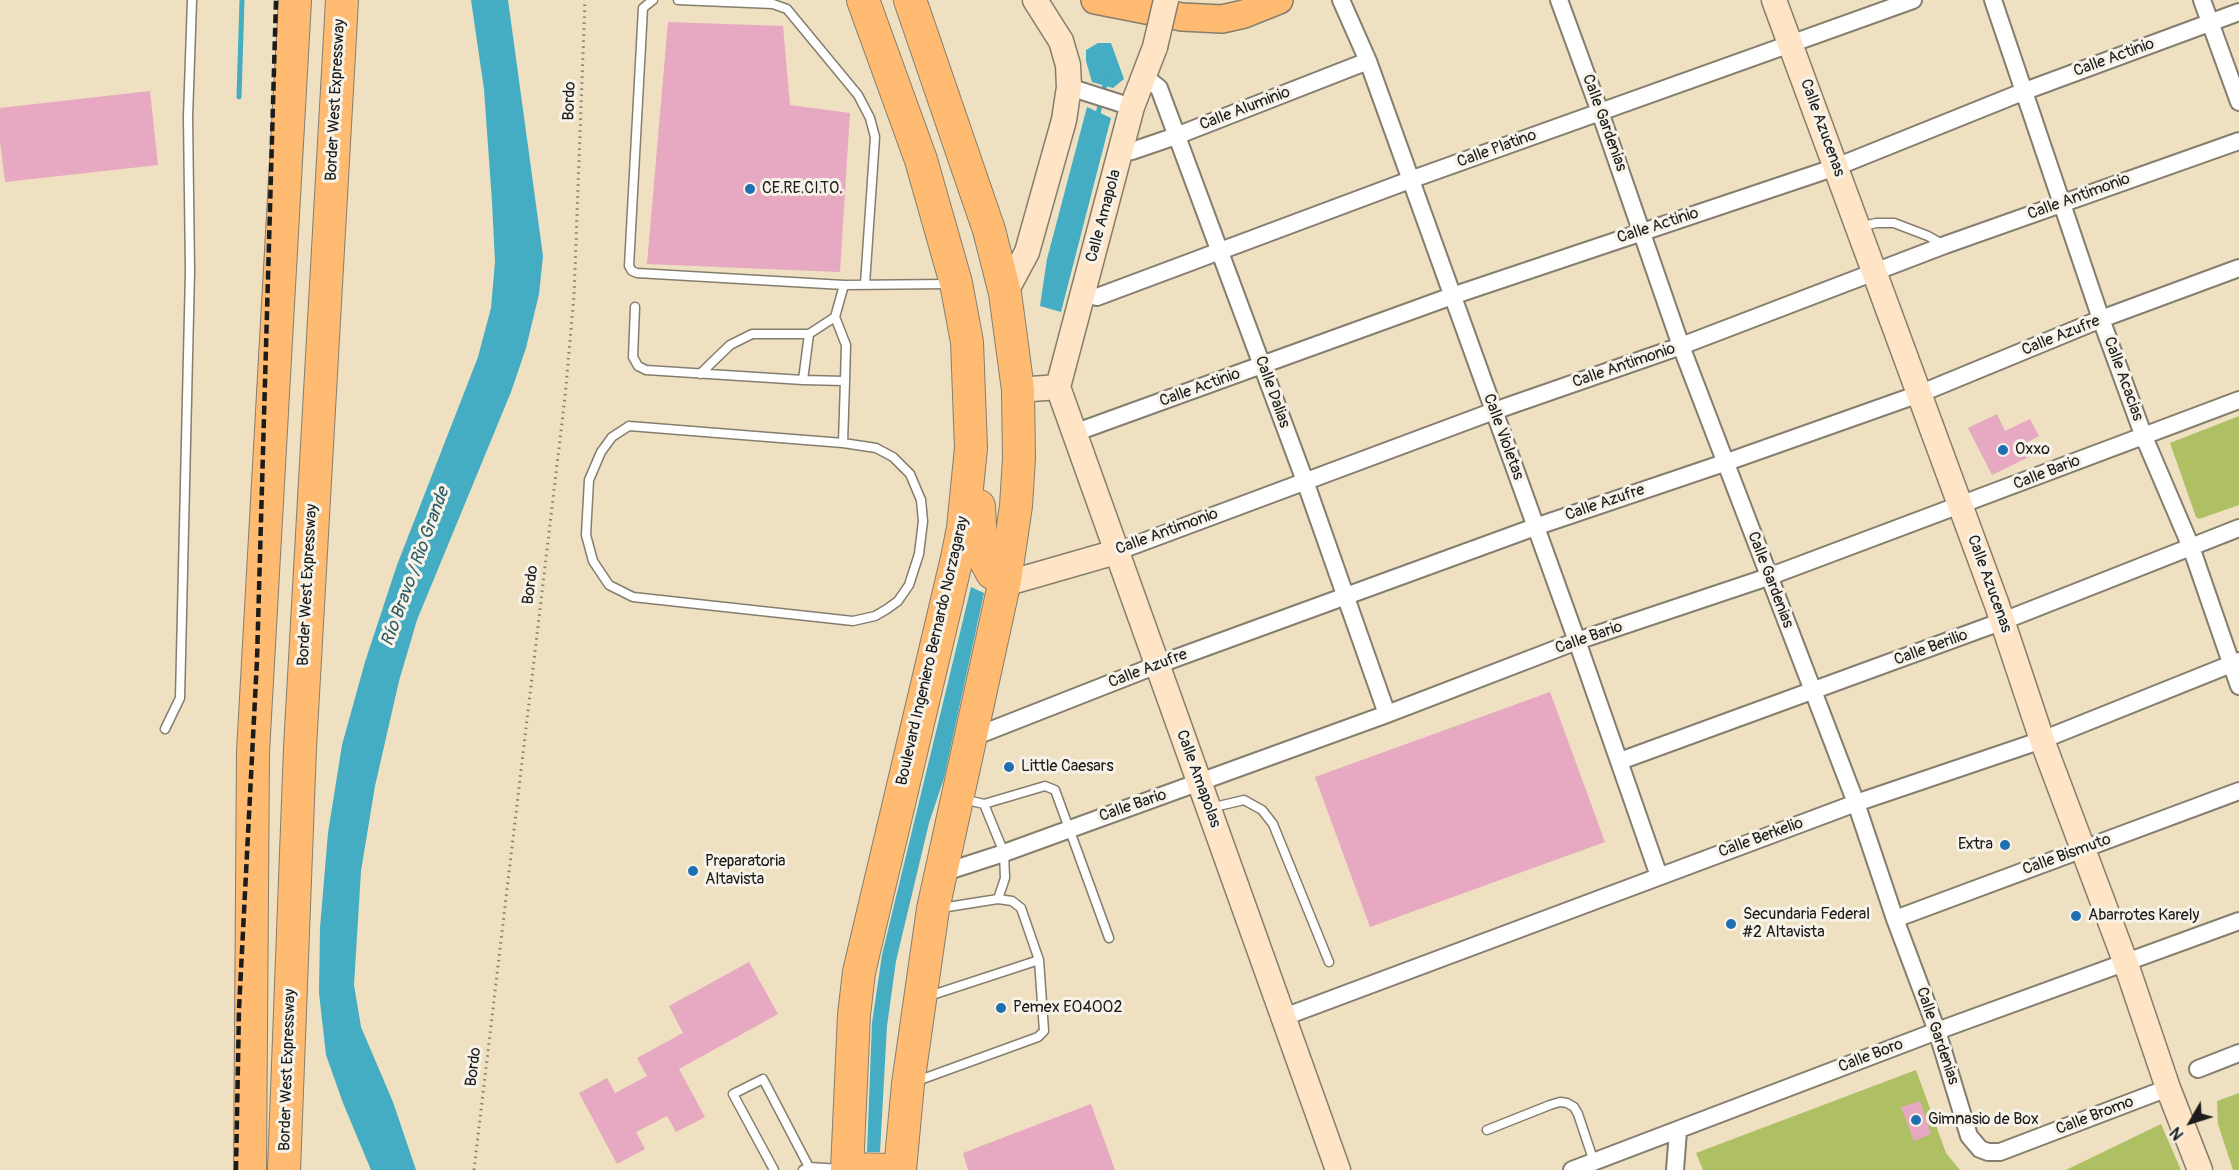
<!DOCTYPE html>
<meta charset="utf-8">
<style>
body{margin:0}
#map{position:relative;width:2239px;height:1170px;overflow:hidden;background:#eee0c0;font-family:Pangolin,sans-serif}
canvas{display:block}
.north{position:absolute;left:2161px;top:1092px;width:60px;height:60px;-webkit-text-stroke:4px #f7f3e8;paint-order:stroke;rotate:231deg;font-size:16px;font-weight:700;line-height:24px;text-align:center;color:#1c1c1c}
.north::after{content:'';display:block;margin:auto;width:21px;height:27px;background:#1c1c1c;clip-path:polygon(50% 0,100% 100%,50% 72%,0 100%)}
</style>
<div id="map">
<canvas width="2239" height="1170"></canvas>
<div class="north">N</div>
</div>
<script>
const c = document.querySelector('canvas').getContext('2d');
c.lineJoin = 'round';
function paint(path, color) { c.fillStyle = color; c.fill(path, 'evenodd'); }
const poly = rows => new Path2D(rows.map(r => 'M' + r).join(''));
function stroke(path, color, width, dash) { c.strokeStyle = color; c.lineWidth = width; c.lineCap = dash ? 'butt' : 'round'; c.setLineDash(dash || []); c.stroke(path); }
function write(font, color, halo, rows, align = 'center') {
  c.font = font + ' Pangolin,sans-serif'; c.lineWidth = 6; c.setLineDash([]); c.textBaseline = 'middle'; c.strokeStyle = halo; c.fillStyle = color; for (const [text, x, y, turn = 0] of rows) {
    c.save(); c.translate(x, y); c.rotate((+turn || 0) * Math.PI / 180); c.textAlign = isNaN(turn) ? turn : align; if (halo) c.strokeText(text, 0, 0); c.fillText(text, 0, 0); c.restore();
  }
}
paint(poly([
 [2239,416,2239,505,2199,519,2196,517,2170,443],
 [1916,1070,1946,1153,1960,1170,1703,1170,1696,1153],
 [2239,1093,2239,1170,2233,1170,2218,1124,2217,1101],
 [2161,1124,2181,1170,2066,1170]
]), '#afbf63');
paint(poly([
 [471,0,508,0,543,256,539,294,526,348,511,392,417,620,399,681,375,786,361,871,354,985,361,1027,393,1102,416,1170,371,1170,343,1103,326,1055,319,993,320,928,328,833,342,745,365,662,397,565,478,357,491,308,495,262,492,202,484,89],
 [1098,43,1111,43,1124,79,1113,88,1092,82,1086,61,1086,50],
 [1087,107,1111,118,1061,312,1040,306,1047,259],
 [971,587,984,593,944,778,929,823,896,961,887,1026,880,1152,867,1152,872,1023,882,955]
]), '#44acc3');
stroke(poly([
 [239,97,242,0],
 [1097,118,1106,80]
]), '#44acc3', 5);
paint(poly([
 [668,22,783,26,790,105,850,113,840,272,647,264],
 [150,91,158,165,5,182,0,141,0,108],
 [1997,414,2005,431,2030,419,2039,436,2024,444,2031,456,1992,475,1968,428],
 [1550,692,1605,842,1370,927,1315,777],
 [749,962,778,1014,679,1069,705,1117,676,1132,667,1116,636,1132,645,1149,617,1164,579,1093,607,1078,615,1093,647,1076,637,1058,683,1033,669,1006],
 [1920,1101,1931,1134,1914,1141,1901,1107],
 [1091,1104,1115,1170,968,1170,963,1153]
]), '#e7a8c1');
const lane = poly([
 [653,0,643,8,629,266,632,271,637,273,844,285,950,284],
 [678,0,773,4,787,9,858,95,870,118,875,137,865,284],
 [1860,227,1876,223,1894,223,1928,236,1944,245],
 [635,307,633,357,638,366,646,370,803,380,845,381,846,345,835,317,844,285],
 [700,374,730,345,752,334,809,334,835,317],
 [803,380,809,334],
 [629,426,843,443,876,448,893,457,910,474,921,500,923,521,919,554,909,585,898,601,887,609,875,616,853,621,633,597,609,585,593,561,586,535,589,480,601,452,612,437,629,426],
 [843,443,845,381],
 [165,729,180,698,190,271,188,117,192,0],
 [963,799,984,804,1004,853,1005,878,998,899],
 [984,804,1045,786,1055,790,1109,938],
 [1210,808,1244,800,1262,810,1273,824,1329,962],
 [926,997,1039,960,1021,908,1012,901,998,899,941,908],
 [917,1081,1038,1037,1044,1031,1039,960],
 [1487,1130,1550,1105,1560,1102,1567,1103,1574,1107,1578,1114,1594,1162],
 [774,1170,733,1094,763,1079,809,1167],
 [803,1170,809,1167,841,1169]
]);
const street = poly([
 [1341,0,1368,61,1577,641,1659,876],
 [1559,0,1600,112,1681,346,1856,803,1895,919,1937,1031,1969,1136,1980,1149,1988,1152,2000,1152,2168,1088],
 [1993,0,2101,319,2144,437,2191,547,2239,686],
 [2202,0,2239,102],
 [1144,76,1159,88,1305,481,1387,714],
 [1069,87,1132,107],
 [1122,152,1132,151,1176,136,1368,61],
 [1082,294,1097,297,1410,180,1913,0],
 [1074,433,1452,296,1836,167,2025,91,2239,12],
 [1116,552,1494,411,1681,346,1945,245,2239,141],
 [971,738,1157,665,1535,527,1727,462,1919,394,2101,319,2239,268],
 [1620,761,2003,621,2239,528],
 [939,874,1004,853,1387,714,1577,641,1768,577,2239,400],
 [1895,919,2239,791],
 [1284,1017,1856,803,2042,740,2239,661],
 [2198,1069,2239,1053],
 [1572,1170,1937,1031,2239,921],
 [1675,1170,1678,1131]
]);
const secondary = poly([
 [1774,0,1997,605,2042,740,2125,961,2168,1088,2200,1170],
 [1005,293,1027,252,1064,120,1069,87,1068,65,1061,41,1035,0],
 [1058,387,1338,1170],
 [1058,387,1132,107,1155,47],
 [1018,390,1058,387],
 [1005,580,1015,581,1116,552]
]);
const primary = poly([
 [1095,0,1182,17,1222,19,1244,14,1279,0]
]);
const highway = poly([
 [979,506,981,546,984,558,992,573,1005,580],
 [847,1169,891,1170],
 [250,1170,253,752,295,0],
 [284,1170,300,748,342,0],
 [847,1170,854,1015,859,972,957,558,963,528,971,448,967,342,956,283,921,160,863,0],
 [900,1170,908,1084,933,909,1005,580,1016,506,1019,458,1018,390,1005,293,989,230,910,0]
]);
stroke(lane, '#857e6e', 11);
stroke(street, '#857e6e', 20);
stroke(secondary, '#857e6e', 27);
stroke(primary, '#857e6e', 30);
stroke(highway, '#857e6e', 34);
stroke(poly([
 [474,1170,565,397,574,296,585,0]
]), '#857e6e', 3, [1.5, 4.5]);
stroke(lane, '#fff', 8);
stroke(street, '#fff', 16);
stroke(secondary, '#ffe4c6', 24);
stroke(primary, '#febb71', 27);
stroke(highway, '#febb71', 32);
stroke(poly([
 [236,1170,239,1009,257,660,276,0]
]), '#1c1c1c', 4.5, [9, 4.5]);
const secondaryBridge = poly([
 [1155,47,1166,0]
]);
stroke(secondaryBridge, '#857e6e', 27, []);
stroke(secondaryBridge, '#ffe4c6', 24);
for (const [x, y, r, color] of [
 [750,189,6,"#1f6fb2"],
 [2003,450,6,"#1f6fb2"],
 [1009,767,6,"#1f6fb2"],
 [2005,845,6,"#1f6fb2"],
 [693,871,6,"#1f6fb2"],
 [2076,916,6,"#1f6fb2"],
 [1731,924,6,"#1f6fb2"],
 [1001,1008,6,"#1f6fb2"],
 [1916,1120,6,"#1f6fb2"]
]) { const dot = new Path2D(); dot.arc(x, y, r, 0, 2 * Math.PI); c.fillStyle = color; c.fill(dot); stroke(dot, '#f7f3e8', 2); }
write('16px', '#1c1c1c', '#f7f3e8', [
 ["Calle Actinio",2114,58,-20],
 ["Border West Expressway",336,100,-87],
 ["Bordo",570,101,-88],
 ["Calle Aluminio",1245,109,-21],
 ["Calle Gardenias",1604,123,70],
 ["Calle Azucenas",1822,128,70],
 ["Calle Platino",1497,149,-20],
 ["Calle Antimonio",2079,197,-20],
 ["Calle Amapola",1104,216,-75],
 ["Calle Actinio",1658,226,-18],
 ["Calle Azufre",2061,336,-22],
 ["Calle Antimonio",1624,366,-19],
 ["Calle Acacias",2123,379,70],
 ["Calle Actinio",1200,388,-20],
 ["Calle Dalias",1272,392,70],
 ["Calle Violetas",1503,437,70],
 ["Calle Bario",2047,473,-21],
 ["Calle Azufre",1605,503,-19],
 ["Calle Antimonio",1167,532,-20],
 ["Calle Gardenias",1770,580,69],
 ["Calle Azucenas",1989,584,70],
 ["Border West Expressway",308,585,-87],
 ["Bordo",531,585,-83],
 ["Calle Bario",1589,638,-19],
 ["Calle Berilio",1931,648,-20],
 ["Boulevard Ingeniero Bernardo Norzagaray",933,651,-77],
 ["Calle Azufre",1148,669,-21],
 ["Calle Amapolas",1198,779,70],
 ["Calle Bario",1133,806,-19],
 ["Calle Berkelio",1761,838,-20],
 ["Calle Bismuto",2067,855,-20],
 ["Calle Gardenias",1937,1036,71],
 ["Calle Boro",1871,1056,-21],
 ["Bordo",474,1067,-83],
 ["Border West Expressway",288,1070,-88],
 ["Calle Bromo",2095,1116,-21]
]);
write('16px', '#1c1c1c', '#f7f3e8', [
 ["CE.RE.CI.TO.",762,189],
 ["Oxxo",2015,450],
 ["Little Caesars",1021,767],
 ["Extra",1993,845,"right"],
 ["Preparatoria",705,862],
 ["Altavista",705,880],
 ["Secundaria Federal",1743,915],
 ["#2 Altavista",1743,933],
 ["Abarrotes Karely",2088,916],
 ["Pemex E04002",1013,1008],
 ["Gimnasio de Box",1928,1120]
], 'left');
write('italic 18px', '#2e5d67', '#f7f3e8', [
 ["Río Bravo / Rio Grande",416,567,-70]
]);
</script>
